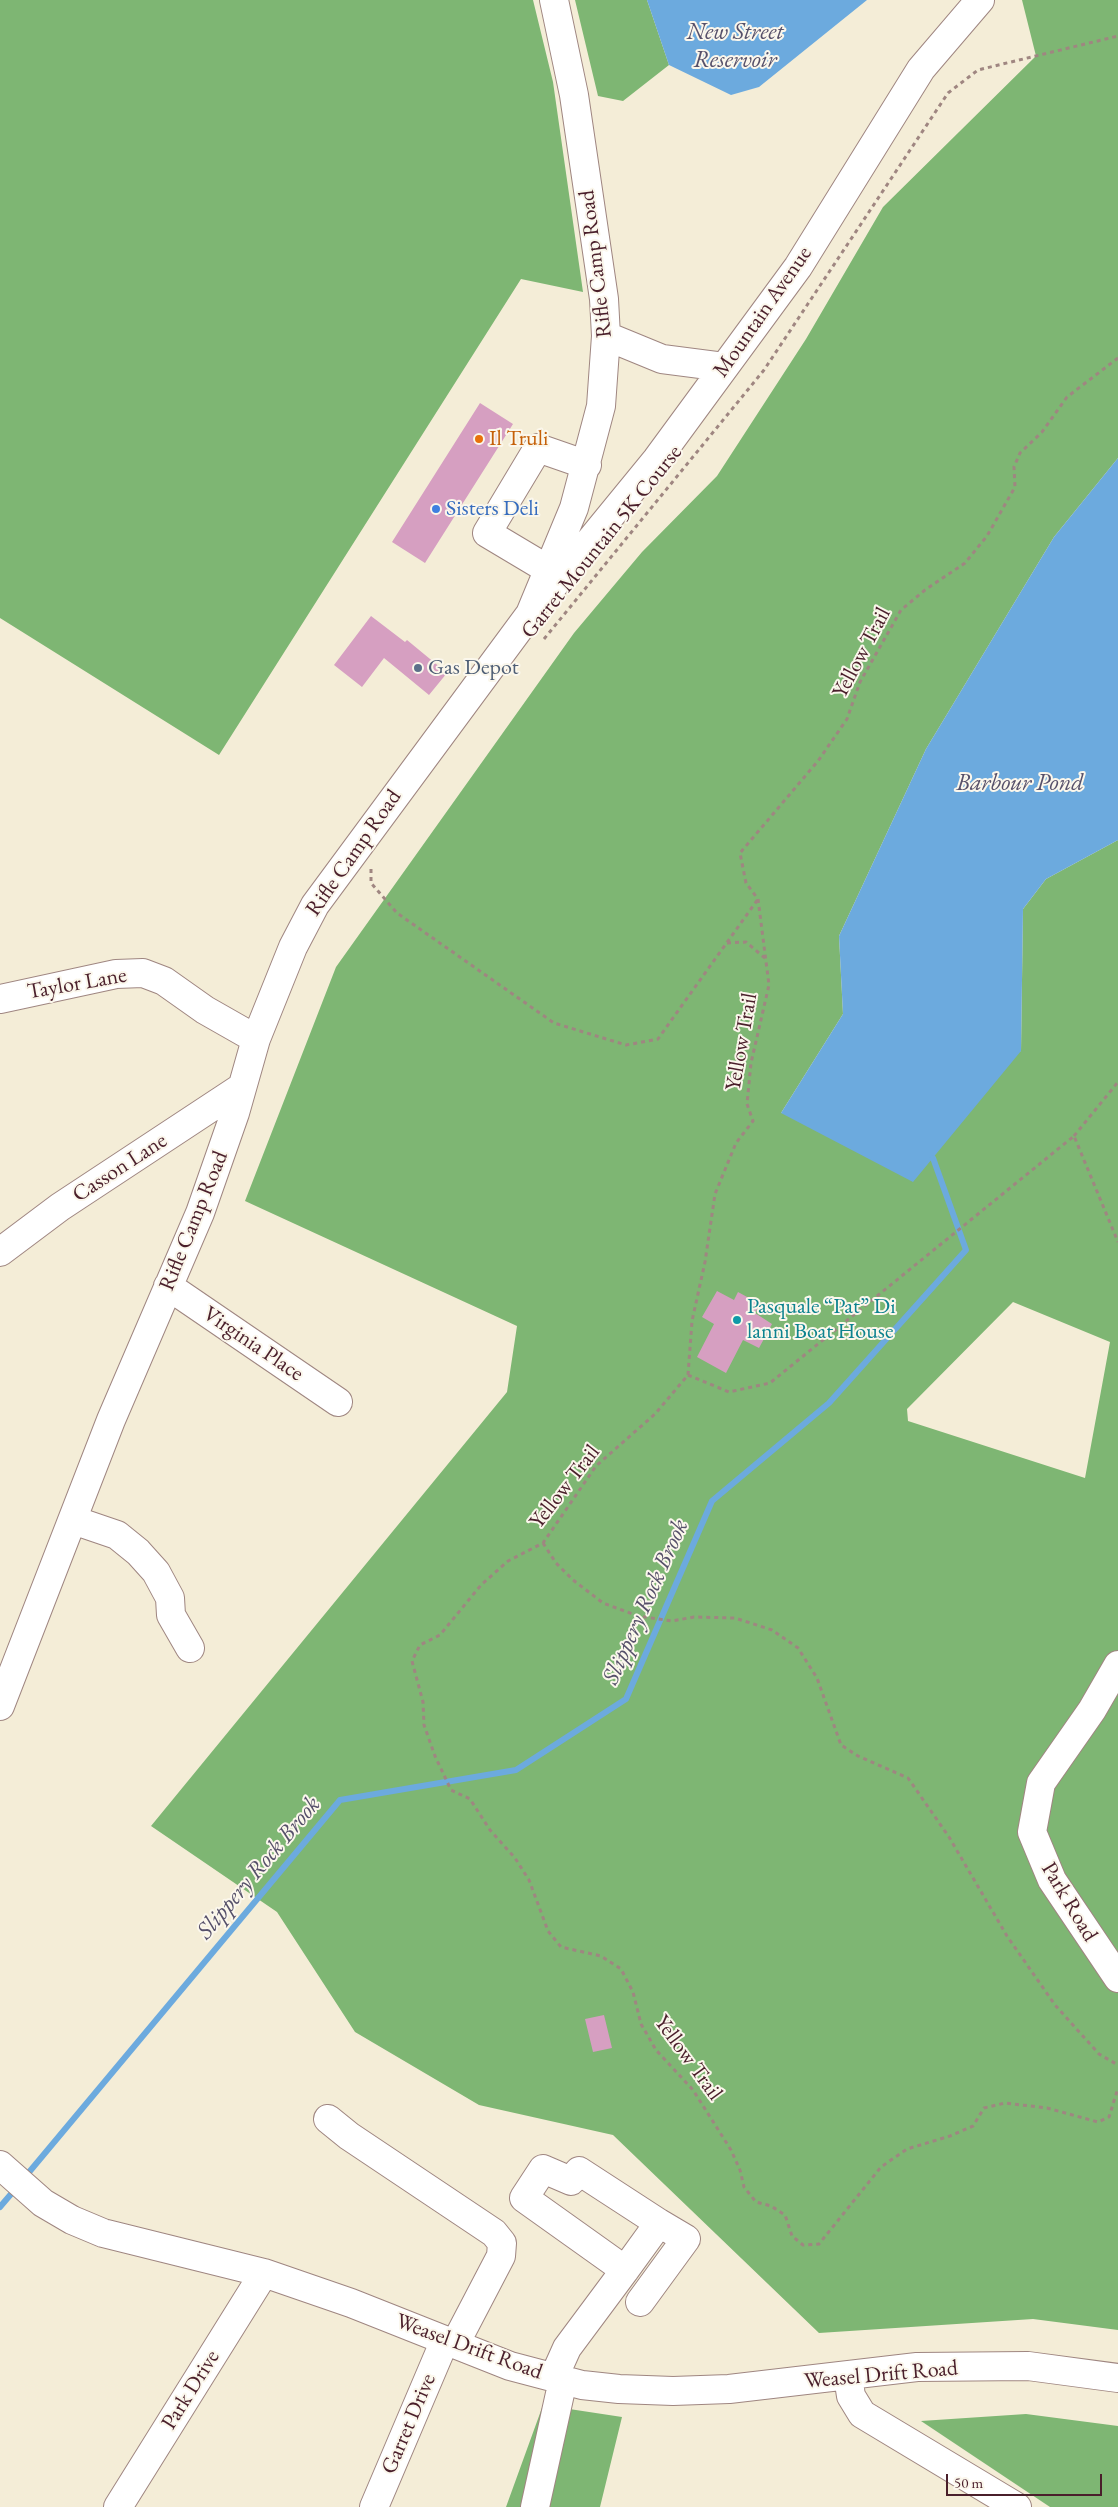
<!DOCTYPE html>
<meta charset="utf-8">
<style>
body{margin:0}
#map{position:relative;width:1118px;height:2507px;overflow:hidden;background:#f4edd7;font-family:"EB Garamond",serif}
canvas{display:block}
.scale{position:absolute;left:946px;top:2474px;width:156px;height:22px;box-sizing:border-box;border:2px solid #4a1f2b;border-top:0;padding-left:6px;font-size:15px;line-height:18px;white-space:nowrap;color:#4a1f2b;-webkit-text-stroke:4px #fbf7ec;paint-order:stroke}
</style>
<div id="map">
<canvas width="1118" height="2507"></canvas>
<div class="scale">50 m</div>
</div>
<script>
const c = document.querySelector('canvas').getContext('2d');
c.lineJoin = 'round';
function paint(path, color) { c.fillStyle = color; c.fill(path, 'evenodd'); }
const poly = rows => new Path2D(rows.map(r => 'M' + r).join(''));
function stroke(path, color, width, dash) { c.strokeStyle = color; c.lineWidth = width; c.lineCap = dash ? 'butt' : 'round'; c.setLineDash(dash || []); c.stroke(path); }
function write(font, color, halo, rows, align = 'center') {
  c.font = font + ' "EB Garamond",serif'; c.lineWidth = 4; c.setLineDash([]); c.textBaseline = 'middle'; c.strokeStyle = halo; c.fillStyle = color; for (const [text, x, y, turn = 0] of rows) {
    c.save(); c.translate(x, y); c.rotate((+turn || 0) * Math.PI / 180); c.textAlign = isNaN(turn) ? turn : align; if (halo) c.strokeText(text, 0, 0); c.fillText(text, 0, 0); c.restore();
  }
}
paint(poly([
 [0,0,533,0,553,82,583,292,521,279,219,755,0,618],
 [575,0,647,0,669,65,623,101,598,96],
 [1022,0,1118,0,1118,458,1054,537,926,749,839,936,843,1014,781,1113,1021,1051,1023,909,1046,879,1118,840,1118,2330,1033,2319,819,2333,613,2135,479,2105,355,2032,277,1912,151,1826,507,1392,517,1326,245,1201,336,967,574,633,642,552,717,476,806,339,883,207,1036,56],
 [1013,1302,1110,1342,1085,1478,908,1421,907,1409],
 [543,2405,622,2417,600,2507,506,2507],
 [1026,2414,1118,2426,1118,2507,1050,2507,921,2421]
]), '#7eb673');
paint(poly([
 [647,0,867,0,759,87,731,95,669,65],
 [1118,458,1118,840,1046,879,1023,909,1021,1051,913,1182,781,1113,843,1014,839,936,926,749,1054,537]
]), '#6caade');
stroke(poly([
 [25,2177,340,1800,516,1770,626,1699,712,1501,829,1403,966,1250,933,1158],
 [0,2207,17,2187]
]), '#6caade', 6);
paint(poly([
 [480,403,513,424,425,563,392,542],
 [371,616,405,642,407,640,447,673,429,695,384,658,362,687,334,665],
 [717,1291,734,1300,738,1292,760,1304,755,1313,772,1324,759,1348,743,1340,726,1373,697,1357,714,1324,702,1317],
 [604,2015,612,2048,593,2052,585,2019]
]), '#d69fc1');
const minor = poly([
 [606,336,662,359,724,367],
 [549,570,487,533,538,448,587,465],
 [549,591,657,459,798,267,921,69,980,0],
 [0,999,116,974,143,973,164,981,205,1010,256,1039],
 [0,1252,60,1207,242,1087],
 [168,1286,338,1402],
 [73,1520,117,1535,138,1552,156,1572,170,1598,171,1615,190,1648],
 [1118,1665,1092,1710,1041,1783,1032,1832,1052,1880,1118,1978],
 [0,1706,111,1420,200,1213,235,1113,256,1039,293,947,315,905,530,614,574,508,601,406,606,336,604,299,574,95,554,0],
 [328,2119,349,2136,494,2233,502,2243,501,2256,455,2344],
 [0,2165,43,2203,72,2220,103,2233,264,2273,351,2303,510,2366,582,2385,619,2389,673,2391,729,2389,917,2367,1028,2366,1118,2378],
 [640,2302,686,2239,659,2223],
 [848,2376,851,2396,862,2414,1017,2507],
 [554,2377,567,2348,625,2270,659,2223,579,2171,571,2181,543,2169,524,2198,625,2270],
 [118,2507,264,2273],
 [374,2507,445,2340],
 [535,2507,563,2380]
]);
stroke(minor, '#9f8681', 30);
stroke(poly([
 [1118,358,1067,397,1042,432,1020,453,1014,467,1015,487,987,536,965,563,925,590,901,610,860,682,847,719,818,761,740,853,746,883,758,899,769,985,751,1063,747,1104,753,1121,736,1143,715,1194,705,1262,692,1321,688,1375,655,1414,596,1466,543,1543,508,1561,481,1585,440,1635,420,1645,412,1661,423,1702,424,1725,435,1756,451,1790,470,1799,490,1830,515,1858,529,1880,548,1931,561,1947,601,1956,621,1969,633,1992,641,2024,656,2050,693,2090,731,2150,740,2170,744,2187,756,2202,771,2206,785,2215,792,2236,803,2245,819,2244,881,2167,907,2149,950,2136,973,2126,984,2108,1005,2103,1047,2108,1098,2122,1109,2117,1118,2088],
 [544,639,764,370,948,93,978,70,1118,36],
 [371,869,371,883,397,913,554,1023,626,1045,658,1039,758,899],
 [727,943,746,942,766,959],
 [1074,1136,1118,1082],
 [688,1375,729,1392,770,1383,1074,1136,1118,1242],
 [543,1543,556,1563,573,1580,603,1603,638,1616,672,1621,694,1617,735,1618,772,1630,798,1648,817,1678,841,1745,858,1756,908,1778,949,1837,1007,1936,1055,2005,1099,2054,1118,2065]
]), '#9f8681', 3, [4, 4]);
stroke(minor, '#fff', 28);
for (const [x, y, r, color] of [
 [479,439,5,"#e8710a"],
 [436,509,5,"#3f7fe0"],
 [418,668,5,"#5c6f8a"],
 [737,1320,5,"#0f9aa8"]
]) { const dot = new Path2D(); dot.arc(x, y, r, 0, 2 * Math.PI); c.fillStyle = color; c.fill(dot); stroke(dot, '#fbf7ec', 2); }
write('22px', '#4a1f2b', '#fbf7ec', [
 ["Rifle Camp Road",596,264,-97],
 ["Mountain Avenue",763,312,-55],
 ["Garret Mountain 5K Course",602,542,-51],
 ["Yellow Trail",862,653,-62],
 ["Rifle Camp Road",354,853,-55],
 ["Taylor Lane",77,984,-10],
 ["Yellow Trail",742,1042,-80],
 ["Casson Lane",120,1168,-33],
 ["Rifle Camp Road",194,1221,-68],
 ["Virginia Place",253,1344,34],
 ["Yellow Trail",565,1487,-52],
 ["Park Road",1069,1902,59],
 ["Yellow Trail",688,2058,54],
 ["Weasel Drift Road",469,2347,20],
 ["Weasel Drift Road",881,2375,-5],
 ["Park Drive",191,2390,-58],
 ["Garret Drive",409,2424,-67]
]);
write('22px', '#c56008', '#fbf7ec', [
 ["Il Truli",489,439]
], 'left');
write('22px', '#366cbe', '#fbf7ec', [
 ["Sisters Deli",446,509]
], 'left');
write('22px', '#4e5e75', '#fbf7ec', [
 ["Gas Depot",428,668]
], 'left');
write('22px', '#0d838f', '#fbf7ec', [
 ["Pasquale “Pat” Di",747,1307],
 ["lanni Boat House",747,1332]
], 'left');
write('italic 24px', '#56506a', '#fbf7ec', [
 ["New Street",735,32],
 ["Reservoir",735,60],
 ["Barbour Pond",1020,783],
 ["Slippery Rock Brook",646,1602,-66],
 ["Slippery Rock Brook",259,1868,-50]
]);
</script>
